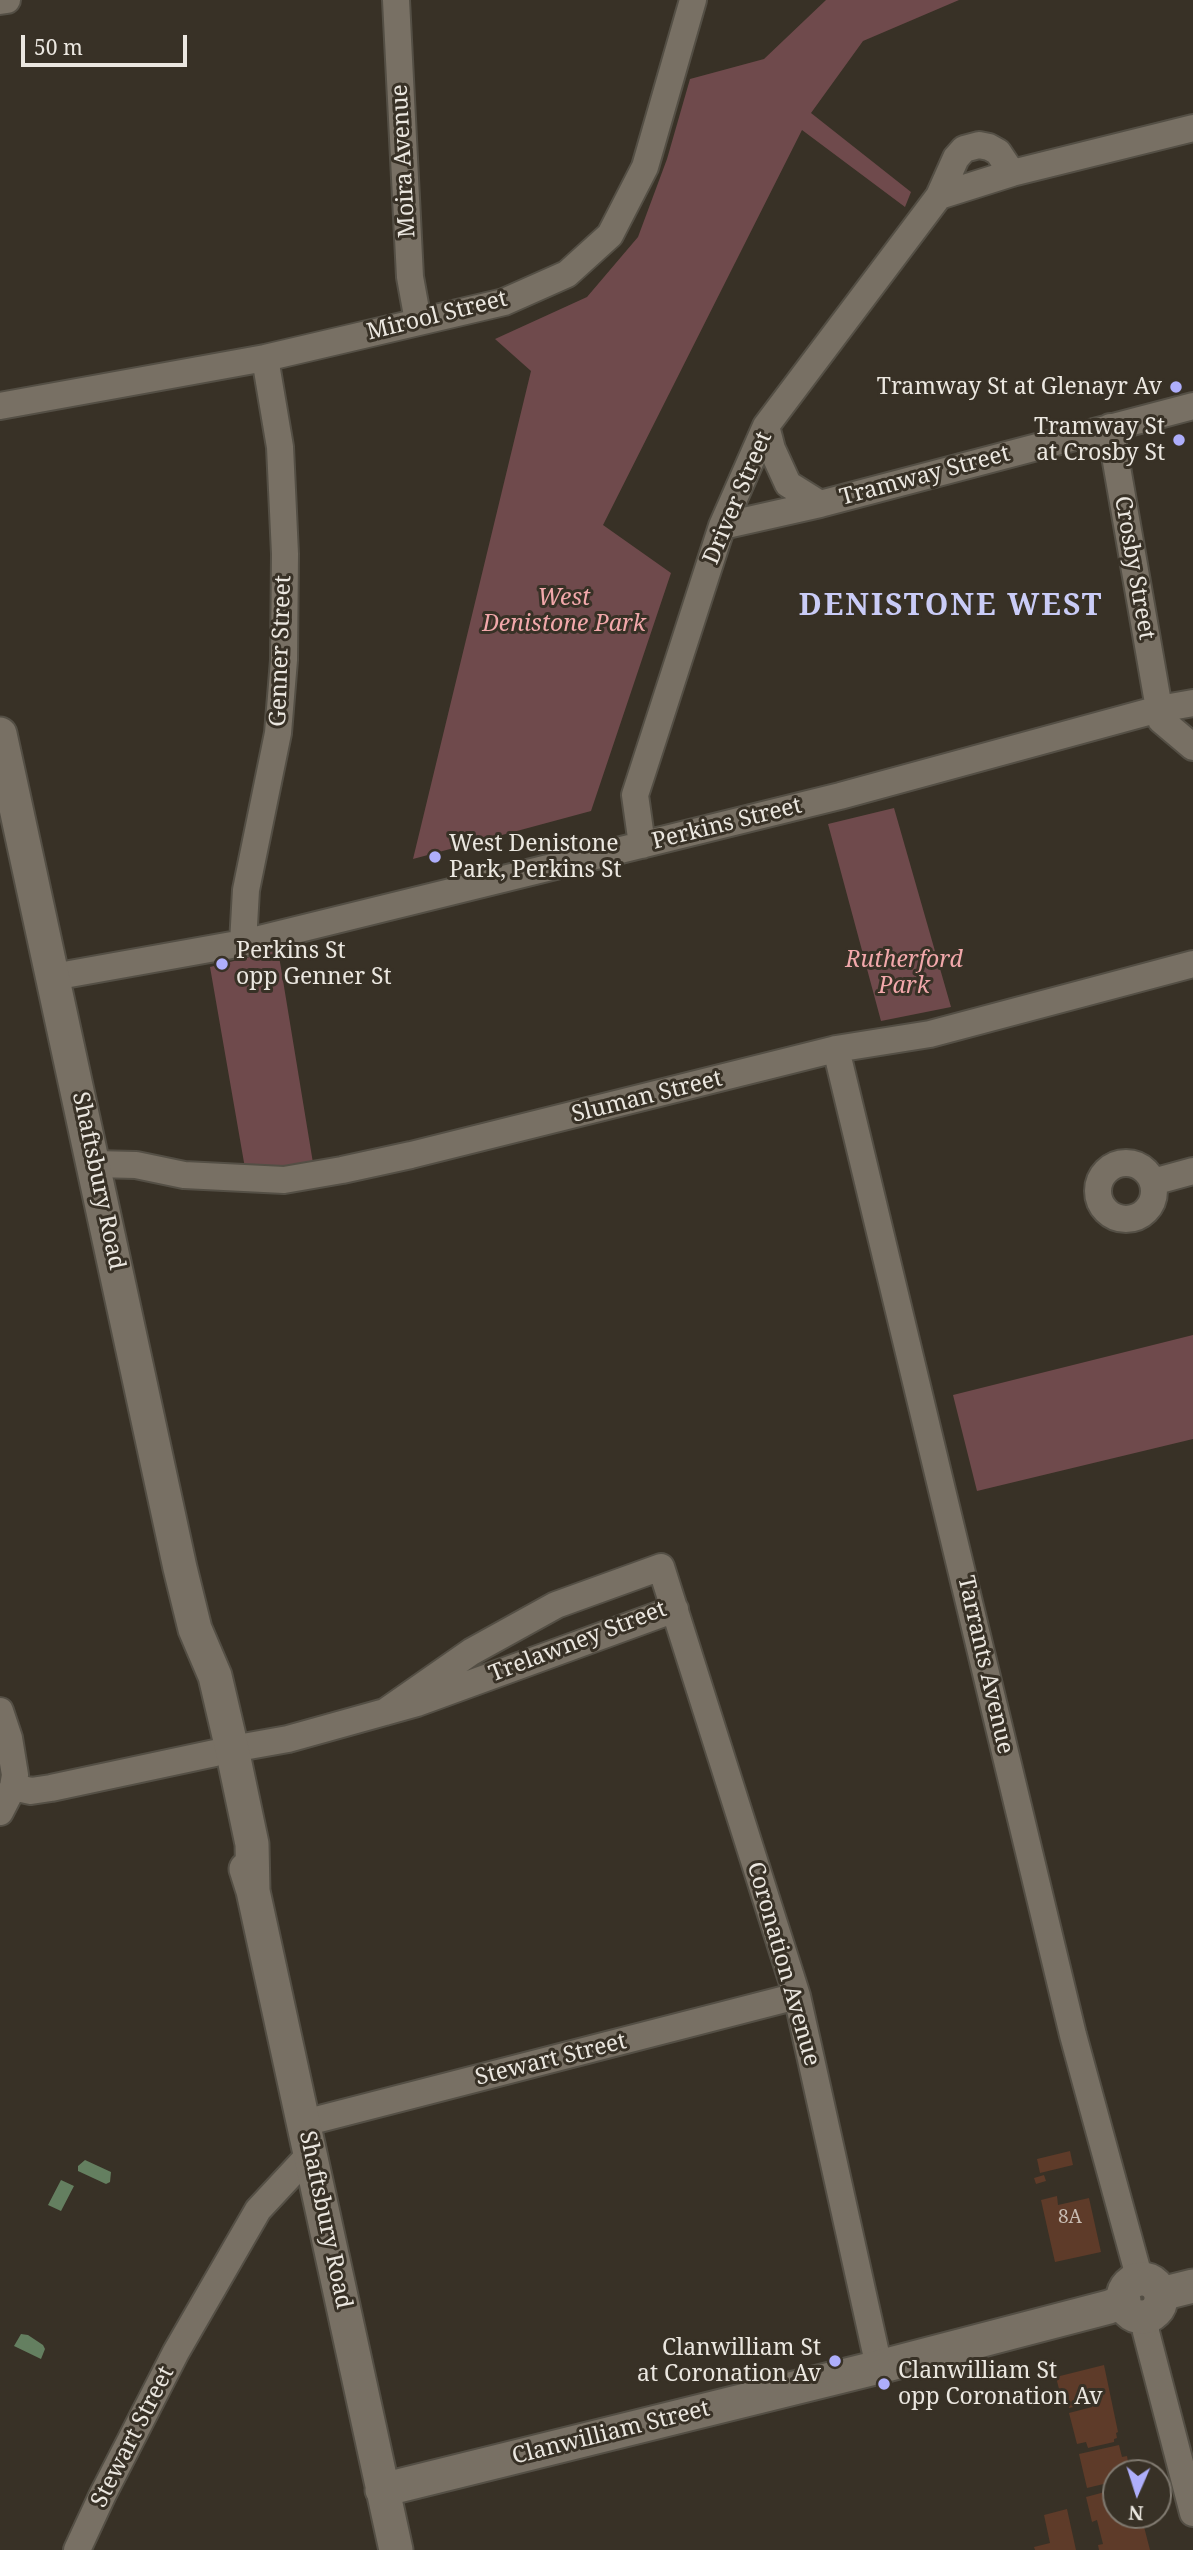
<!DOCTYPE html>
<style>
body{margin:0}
#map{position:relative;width:1193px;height:2550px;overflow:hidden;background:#383126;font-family:"Noto Serif",serif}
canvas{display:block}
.north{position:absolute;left:1102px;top:2459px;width:70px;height:70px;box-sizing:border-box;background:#383126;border:2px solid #807a70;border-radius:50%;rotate:183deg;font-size:19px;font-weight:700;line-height:28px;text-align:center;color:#ebe7e0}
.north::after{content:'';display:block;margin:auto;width:24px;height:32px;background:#aeaefb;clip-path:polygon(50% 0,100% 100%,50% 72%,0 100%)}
.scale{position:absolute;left:21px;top:35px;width:166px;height:32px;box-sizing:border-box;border:4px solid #ebe7e0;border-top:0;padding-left:9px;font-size:21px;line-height:24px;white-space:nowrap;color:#ebe7e0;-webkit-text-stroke:5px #383126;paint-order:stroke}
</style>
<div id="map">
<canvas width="1193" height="2550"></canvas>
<div class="north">N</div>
<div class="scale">50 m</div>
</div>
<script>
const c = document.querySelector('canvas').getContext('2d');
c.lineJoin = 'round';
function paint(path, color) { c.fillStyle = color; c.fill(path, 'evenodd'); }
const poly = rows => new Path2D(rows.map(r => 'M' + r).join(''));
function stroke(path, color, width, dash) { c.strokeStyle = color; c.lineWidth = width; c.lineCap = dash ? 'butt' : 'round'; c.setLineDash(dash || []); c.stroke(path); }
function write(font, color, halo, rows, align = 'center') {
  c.font = font + ' "Noto Serif",serif'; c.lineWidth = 6; c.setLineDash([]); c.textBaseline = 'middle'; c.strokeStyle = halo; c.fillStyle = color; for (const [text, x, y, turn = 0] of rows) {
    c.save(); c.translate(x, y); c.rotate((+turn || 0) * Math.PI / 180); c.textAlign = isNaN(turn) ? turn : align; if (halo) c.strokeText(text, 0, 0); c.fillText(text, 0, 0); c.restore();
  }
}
paint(poly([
 [826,0,959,0,863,41,811,113,911,192,905,207,802,130,603,525,671,573,591,811,413,859,531,371,495,339,587,297,638,237,667,159,690,79,764,59],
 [894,808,951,1007,881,1021,828,824],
 [278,950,313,1163,246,1174,210,967],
 [1193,1335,1193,1439,977,1491,953,1395]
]), '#6f4a4c');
paint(poly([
 [85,2160,111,2172,110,2182,106,2184,78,2171,78,2166],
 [61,2180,74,2186,61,2211,48,2205],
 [21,2334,28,2335,43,2345,45,2349,41,2359,14,2346]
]), '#647f60');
paint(poly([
 [1070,2151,1073,2165,1040,2173,1037,2159],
 [1044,2175,1046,2181,1036,2184,1034,2178],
 [1057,2196,1058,2205,1089,2198,1101,2252,1055,2262,1041,2200],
 [1104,2365,1118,2432,1116,2433,1117,2438,1114,2439,1114,2442,1088,2448,1086,2442,1077,2444,1069,2413,1092,2407,1091,2403,1069,2408,1065,2396,1061,2397,1056,2377],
 [1119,2445,1122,2457,1127,2456,1130,2473,1116,2473,1116,2481,1087,2488,1079,2454],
 [1116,2489,1116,2515,1141,2515,1150,2550,1099,2550,1098,2545,1103,2544,1097,2520,1092,2522,1086,2497],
 [1067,2509,1076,2550,1035,2550,1034,2547,1050,2543,1044,2515]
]), '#5e3b29');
const minor = poly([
 [396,0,410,277,418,321],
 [0,1,7,0],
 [939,196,1012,173,1193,128],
 [0,406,265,358,504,302,567,274,610,235,645,167,693,0],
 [766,426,772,449,788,484,820,504],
 [1110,427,1161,720,1193,747],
 [722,526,820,504,1193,406],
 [642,845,635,795,722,526,766,426,939,196,956,158,964,149,979,145,989,147,998,152,1012,173],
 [243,943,246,890,278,733,284,660,285,554,280,447,265,358],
 [53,977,243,943,840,796,1159,709,1193,703],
 [836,1049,1073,2035,1140,2280],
 '1098 1191a28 28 0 1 1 56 0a28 28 0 1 1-56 0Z',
 [94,1164,136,1165,184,1175,284,1180,342,1170,411,1155,836,1049,930,1034,1193,964],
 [1153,1182,1193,1171],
 [0,1711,9,1738,15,1775,13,1787],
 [385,1712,471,1652,556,1605,661,1567,797,1996,879,2367],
 [232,1749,288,1739,417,1703,675,1609],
 [0,1812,13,1787,31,1791,51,1788,215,1753],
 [304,2123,797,1996],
 [1146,2317,1146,2332,1193,2513],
 [77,2550,103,2494,176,2352,258,2210,311,2153]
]);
const tertiary = poly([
 [0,734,180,1568,195,1629,215,1676,232,1749,252,1844,253,1891],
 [246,1869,253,1891,396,2550],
 '1123 2298a19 19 0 1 1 38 0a19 19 0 1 1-38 0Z',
 [1161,2294,1193,2286],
 [382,2490,879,2367,1109,2307,1124,2301]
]);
stroke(minor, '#544f45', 30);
stroke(tertiary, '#544f45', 37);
stroke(minor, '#787064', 26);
stroke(tertiary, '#787064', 33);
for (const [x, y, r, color] of [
 [1176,387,7,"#aeaefb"],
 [1179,440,7,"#aeaefb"],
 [435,857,7,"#aeaefb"],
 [222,964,7,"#aeaefb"],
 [835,2361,7,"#aeaefb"],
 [884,2384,7,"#aeaefb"]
]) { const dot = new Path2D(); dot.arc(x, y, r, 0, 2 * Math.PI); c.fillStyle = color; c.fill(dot); stroke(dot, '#383126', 2.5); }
write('19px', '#c8bcb2', null, [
 ["8A",1070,2218]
]);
write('23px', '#ebe7e0', '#383126', [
 ["Moira Avenue",404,161,-93],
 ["Mirool Street",437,316,-14],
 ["Tramway Street",925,476,-15],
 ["Driver Street",738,498,-67],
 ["Crosby Street",1134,568,80],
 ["Genner Street",281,651,-88],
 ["Perkins Street",727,824,-14],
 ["Sluman Street",647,1097,-14],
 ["Shaftsbury Road",98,1181,78],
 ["Trelawney Street",578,1642,-21],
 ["Tarrants Avenue",985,1665,77],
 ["Coronation Avenue",783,1964,74],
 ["Stewart Street",551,2060,-14],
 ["Shaftsbury Road",325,2220,78],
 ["Clanwilliam Street",611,2433,-14],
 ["Stewart Street",133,2437,-63]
]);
write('23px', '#ebe7e0', '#383126', [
 ["Tramway St at Glenayr Av",1162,387],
 ["Tramway St",1165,427],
 ["at Crosby St",1165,453],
 ["West Denistone",449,844,"left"],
 ["Park, Perkins St",449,870,"left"],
 ["Perkins St",236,951,"left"],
 ["opp Genner St",236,977,"left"],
 ["Clanwilliam St",821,2348],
 ["at Coronation Av",821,2374],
 ["Clanwilliam St",898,2371,"left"],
 ["opp Coronation Av",898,2397,"left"]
], 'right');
write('italic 23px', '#f2a8ab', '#383126', [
 ["West",564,598],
 ["Denistone Park",564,624],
 ["Rutherford",904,960],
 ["Park",904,986]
]);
c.letterSpacing = '2px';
write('bold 30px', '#caccf7', '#383126', [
 ["DENISTONE WEST",951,606]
]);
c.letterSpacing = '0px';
</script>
